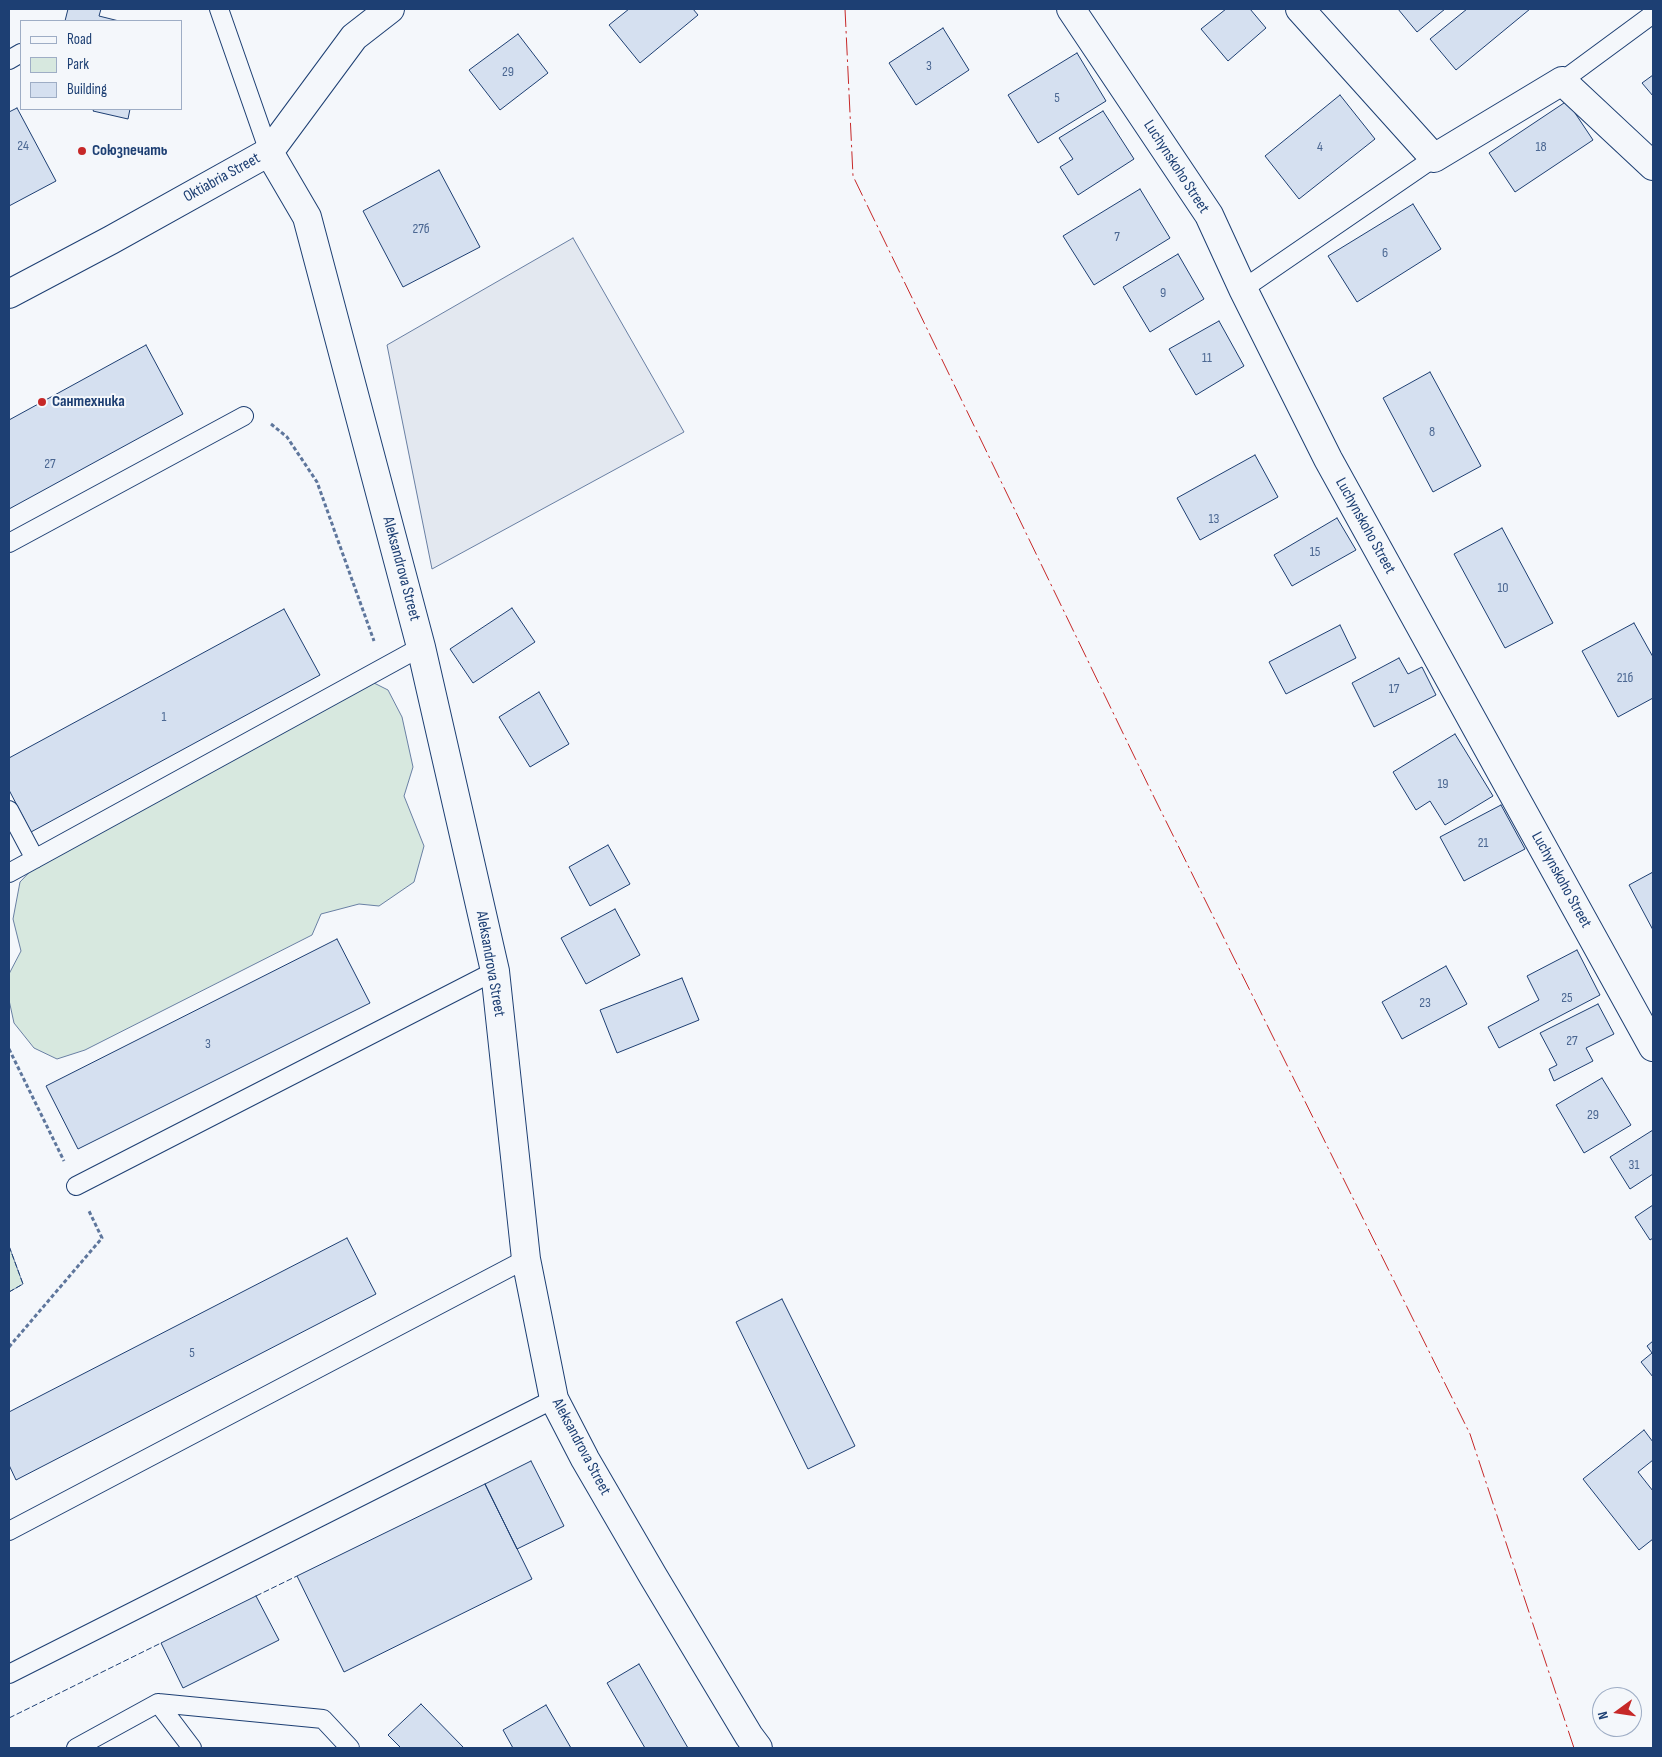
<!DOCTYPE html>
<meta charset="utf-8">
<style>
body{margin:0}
#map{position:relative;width:1662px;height:1757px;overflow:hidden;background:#f4f7fb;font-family:"Sofia Sans Condensed",sans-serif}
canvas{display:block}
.frame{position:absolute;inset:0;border:10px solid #1d3f73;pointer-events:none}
.legend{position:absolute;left:20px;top:20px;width:162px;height:90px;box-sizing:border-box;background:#f4f7fb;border:1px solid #9eadc5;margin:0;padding:6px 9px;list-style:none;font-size:15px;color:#1d3f73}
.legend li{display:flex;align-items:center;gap:10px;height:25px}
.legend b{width:25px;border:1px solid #9eadc5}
.north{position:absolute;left:1592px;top:1687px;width:50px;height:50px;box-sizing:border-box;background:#f4f7fb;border:1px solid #9eadc5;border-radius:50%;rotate:256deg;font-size:14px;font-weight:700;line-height:20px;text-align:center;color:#1d3f73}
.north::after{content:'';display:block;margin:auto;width:18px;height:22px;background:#c62828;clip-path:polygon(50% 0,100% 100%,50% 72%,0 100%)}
</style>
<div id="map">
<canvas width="1662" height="1757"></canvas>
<div class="frame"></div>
<ul class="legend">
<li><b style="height:6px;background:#f4f7fb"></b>Road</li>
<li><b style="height:14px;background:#d7e8df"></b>Park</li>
<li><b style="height:14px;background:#d5e0f0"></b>Building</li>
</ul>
<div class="north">N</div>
</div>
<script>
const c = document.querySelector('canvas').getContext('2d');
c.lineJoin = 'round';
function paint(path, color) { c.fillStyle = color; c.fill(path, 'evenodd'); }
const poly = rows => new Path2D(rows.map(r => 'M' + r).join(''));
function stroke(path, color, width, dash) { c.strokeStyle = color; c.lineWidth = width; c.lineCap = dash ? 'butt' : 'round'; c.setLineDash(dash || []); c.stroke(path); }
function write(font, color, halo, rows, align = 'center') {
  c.font = font + ' "Sofia Sans Condensed",sans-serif'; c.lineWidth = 4; c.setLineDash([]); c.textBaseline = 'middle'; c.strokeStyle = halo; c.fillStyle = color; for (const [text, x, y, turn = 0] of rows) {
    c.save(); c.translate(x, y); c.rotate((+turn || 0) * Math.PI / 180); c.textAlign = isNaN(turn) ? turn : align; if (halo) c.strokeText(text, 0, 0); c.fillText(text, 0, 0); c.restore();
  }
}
const green = poly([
 [370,681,388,690,402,717,413,767,404,796,424,846,414,882,379,906,359,904,321,914,312,935,85,1050,57,1059,34,1048,14,1023,9,1000,9,974,21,951,13,919,20,882,40,861,370,681],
 [9,1246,23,1284,9,1292,9,1246]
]);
paint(green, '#d7e8df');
stroke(green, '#687fa3', 1);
const parking = poly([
 [573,238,684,432,432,569,387,345,573,238]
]);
paint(parking, '#e3e8f0');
stroke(parking, '#687fa3', 1);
const building = poly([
 [68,9,101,9,99,16,119,21,65,21,68,9],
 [629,9,693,9,698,15,640,63,609,25,629,9],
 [1226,9,1250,9,1266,28,1228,61,1201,29,1226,9],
 [1398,9,1445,9,1417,32,1398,9],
 [1467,9,1530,9,1456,70,1430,39,1467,9],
 [943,28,969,70,916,105,889,63,943,28],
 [518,34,548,73,500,110,469,70,518,34],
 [1077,53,1106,101,1038,143,1008,95,1077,53],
 [1653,75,1653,96,1642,83,1653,75],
 [1340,95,1375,139,1299,199,1265,156,1340,95],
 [1567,101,1593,140,1515,192,1489,153,1567,101],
 [17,108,56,181,9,206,9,112,17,108],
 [94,109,130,109,128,119,93,111,94,109],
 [1103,111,1134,159,1078,195,1060,167,1073,159,1059,138,1103,111],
 [439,170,480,247,403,287,363,211,439,170],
 [1140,189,1170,238,1094,285,1063,236,1140,189],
 [1413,204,1441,249,1357,302,1328,256,1413,204],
 [1178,254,1204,299,1150,332,1123,287,1178,254],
 [1219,321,1244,366,1196,395,1169,349,1219,321],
 [146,345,183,414,9,509,9,420,146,345],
 [1430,372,1481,466,1433,492,1383,398,1430,372],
 [1255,455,1278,497,1200,540,1177,498,1255,455],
 [1337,518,1356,550,1292,586,1274,555,1337,518],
 [1502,528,1553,623,1505,648,1454,554,1502,528],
 [512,608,535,642,473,683,450,649,512,608],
 [284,609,320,675,31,832,9,790,9,758,284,609],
 [1634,623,1653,657,1653,698,1618,717,1582,651,1634,623],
 [1340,625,1356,658,1286,694,1269,662,1340,625],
 [1399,658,1408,674,1422,667,1436,695,1374,727,1352,683,1399,658],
 [539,692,569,744,530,767,499,717,539,692],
 [1455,734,1493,796,1445,825,1430,801,1416,810,1393,772,1455,734],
 [1501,805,1525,849,1464,881,1440,837,1501,805],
 [608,845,630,884,590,906,569,867,608,845],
 [1653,872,1653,930,1629,885,1653,872],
 [615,909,640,955,586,984,561,938,615,909],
 [337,939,370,1003,78,1149,46,1086,337,939],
 [1577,950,1600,995,1499,1048,1488,1027,1539,1000,1527,976,1577,950],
 [1446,966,1467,1004,1402,1039,1382,1002,1446,966],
 [682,978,699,1020,617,1053,600,1010,682,978],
 [1598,1004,1614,1034,1586,1048,1593,1061,1554,1081,1549,1069,1557,1065,1540,1033,1598,1004],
 [1602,1078,1631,1125,1584,1153,1556,1105,1602,1078],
 [1653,1130,1653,1174,1630,1189,1610,1157,1653,1130],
 [1653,1205,1653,1238,1650,1240,1635,1217,1653,1205],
 [347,1238,376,1294,16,1480,9,1465,9,1412,347,1238],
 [782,1299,855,1446,808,1469,736,1322,782,1299],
 [1653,1341,1653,1377,1641,1362,1652,1353,1647,1346,1653,1341],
 [1644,1430,1653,1442,1653,1460,1638,1472,1653,1491,1653,1539,1639,1550,1583,1479,1644,1430],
 [531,1461,564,1526,517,1549,485,1484,531,1461],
 [485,1484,532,1579,344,1672,297,1576,485,1484],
 [256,1596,279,1640,183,1688,161,1643,256,1596],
 [639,1664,688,1748,645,1748,607,1683,639,1664],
 [421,1704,464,1748,401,1748,388,1735,421,1704],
 [546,1705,571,1748,513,1748,503,1730,546,1705]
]);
paint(building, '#d5e0f0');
stroke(building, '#1d3f73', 1);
const lane = poly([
 [219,9,269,152],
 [9,60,21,53],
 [1562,81,1653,14],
 [1243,289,1434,158],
 [9,543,244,416],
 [9,810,35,859],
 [9,873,421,647],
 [76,1186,495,971],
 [9,1531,526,1259],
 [9,1674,554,1399],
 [158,1703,192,1748],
 [76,1748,158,1703,323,1719,350,1748]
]);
const street = poly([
 [1071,9,1209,215,1243,289,1328,459,1653,1047],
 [1300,9,1434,158,1562,81,1653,166]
]);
const secondary = poly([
 [269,152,307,217,421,647,495,971,526,1259,554,1399,585,1459,653,1576,749,1736,758,1748],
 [9,294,111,240,269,152,354,37,390,9]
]);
stroke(lane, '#1d3f73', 20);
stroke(street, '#1d3f73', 30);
stroke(secondary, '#1d3f73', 30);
stroke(poly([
 [271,424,287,437,317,482,374,641],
 [9,1049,64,1161],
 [9,1347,102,1238,89,1211]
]), '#5e769c', 3, [4, 2.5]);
stroke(lane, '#f4f7fb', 18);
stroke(street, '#f4f7fb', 28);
stroke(secondary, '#f4f7fb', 28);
stroke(poly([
 [9,1246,23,1284,9,1292],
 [256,1596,297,1576],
 [9,1718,161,1643]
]), '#1d3f73', 1, [6, 2.5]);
stroke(poly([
 [845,9,853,176,1152,793,1470,1434,1574,1748]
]), '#c62828', 1, [18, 4, 2.5, 4]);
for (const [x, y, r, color] of [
 [82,151,5,"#c62828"],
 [42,402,5,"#c62828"]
]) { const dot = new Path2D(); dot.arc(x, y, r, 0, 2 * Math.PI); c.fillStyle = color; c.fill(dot); stroke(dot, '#f4f7fb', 2); }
write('14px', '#4b6792', null, [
 ["3",929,66],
 ["29",508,72],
 ["5",1057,98],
 ["24",23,146],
 ["4",1320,147],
 ["18",1541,147],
 ["27б",421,229],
 ["7",1117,237],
 ["6",1385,253],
 ["9",1163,293],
 ["11",1207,358],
 ["8",1432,432],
 ["27",50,464],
 ["13",1214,519],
 ["15",1315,552],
 ["10",1503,588],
 ["21б",1625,678],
 ["17",1394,689],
 ["1",164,717],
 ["19",1443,784],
 ["21",1483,843],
 ["25",1567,998],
 ["23",1425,1003],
 ["27",1572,1041],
 ["3",208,1044],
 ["29",1593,1115],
 ["31",1634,1165],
 ["5",192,1353]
]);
write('bold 16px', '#1d3f73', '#f4f7fb', [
 ["Союзпечать",92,151],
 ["Сантехника",52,402]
], 'left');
write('16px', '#1d3f73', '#f4f7fb', [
 ["Luchynskoho Street",1176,167,57],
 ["Oktiabria Street",222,178,-29],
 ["Luchynskoho Street",1365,526,61],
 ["Aleksandrova Street",401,569,75],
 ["Luchynskoho Street",1561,880,61],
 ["Aleksandrova Street",490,964,80],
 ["Aleksandrova Street",581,1447,62]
]);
</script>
